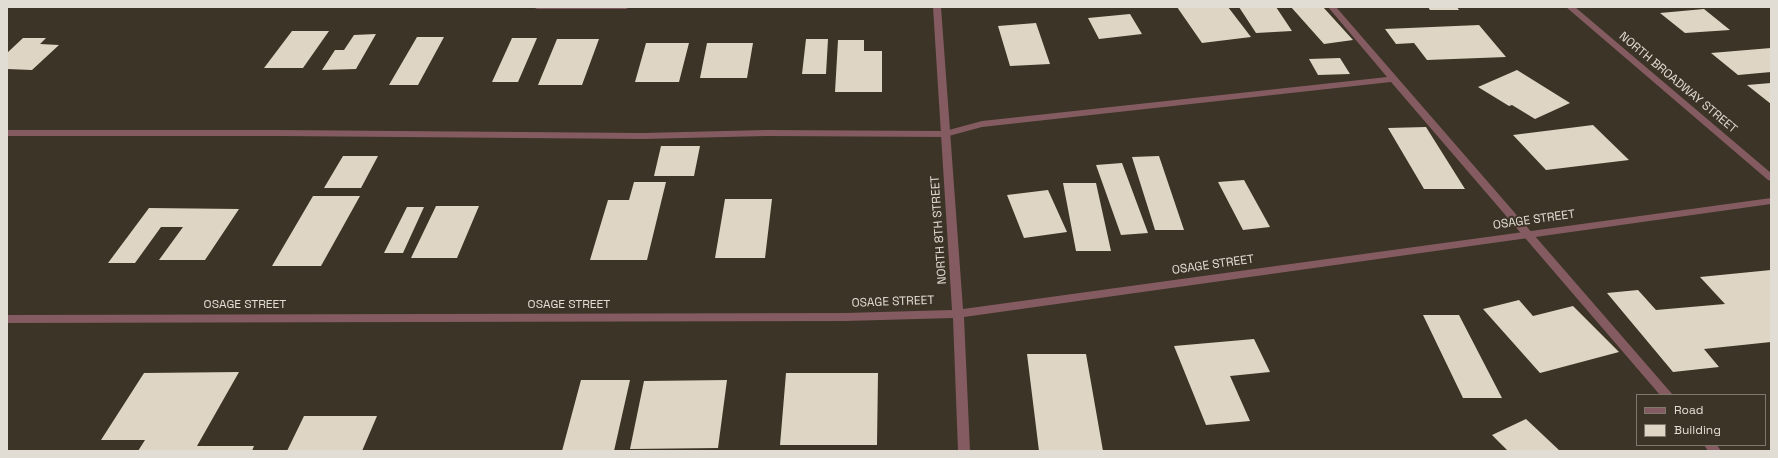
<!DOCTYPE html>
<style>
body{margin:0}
#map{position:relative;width:1778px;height:458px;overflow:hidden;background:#3c3426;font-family:"Space Grotesk",sans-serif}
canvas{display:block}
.frame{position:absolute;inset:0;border:8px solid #e2ddd4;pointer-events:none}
.legend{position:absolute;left:1636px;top:394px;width:130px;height:52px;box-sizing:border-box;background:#3c3426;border:1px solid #7e786c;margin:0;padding:5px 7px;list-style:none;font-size:12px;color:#e2ddd4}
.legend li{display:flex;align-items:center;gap:8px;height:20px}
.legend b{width:20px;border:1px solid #7e786c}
</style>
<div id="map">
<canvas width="1778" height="458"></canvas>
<div class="frame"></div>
<ul class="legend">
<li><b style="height:5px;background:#835b61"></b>Road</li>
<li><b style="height:11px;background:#dfd5c4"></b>Building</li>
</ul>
</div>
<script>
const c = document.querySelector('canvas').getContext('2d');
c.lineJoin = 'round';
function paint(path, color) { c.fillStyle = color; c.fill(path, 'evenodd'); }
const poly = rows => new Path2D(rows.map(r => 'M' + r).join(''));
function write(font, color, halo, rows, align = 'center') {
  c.font = font + ' "Space Grotesk",sans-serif'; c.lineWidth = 4; c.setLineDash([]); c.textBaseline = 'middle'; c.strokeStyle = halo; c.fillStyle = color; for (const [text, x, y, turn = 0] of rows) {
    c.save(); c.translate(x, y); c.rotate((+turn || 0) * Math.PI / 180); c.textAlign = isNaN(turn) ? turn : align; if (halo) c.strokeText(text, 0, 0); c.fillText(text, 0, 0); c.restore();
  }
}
paint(poly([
 [1177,7,1228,7,1251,37,1202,43],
 [1239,7,1276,7,1292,31,1256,33],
 [1291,7,1323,7,1353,40,1324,44],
 [1428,7,1457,7,1459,10,1430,10],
 [1704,9,1730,30,1685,33,1660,13],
 [1130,14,1142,34,1099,39,1088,18],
 [1036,23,1050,64,1010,66,998,26],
 [1479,25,1506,57,1427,60,1414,43,1396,44,1385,29],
 [292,31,329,31,303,68,264,68],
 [376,34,356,69,322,70,335,50,344,50,354,35],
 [417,37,444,37,418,85,389,85],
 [23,38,46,38,40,44,59,45,32,70,7,69,7,53],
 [512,38,537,38,518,82,492,82],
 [557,39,599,39,582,85,538,85],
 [806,39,828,39,826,74,802,74],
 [838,40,864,40,864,51,882,51,882,92,835,92],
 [646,43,689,43,679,82,635,82],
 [707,43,753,43,747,78,700,78],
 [1771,48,1771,72,1738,75,1711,53],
 [1340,58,1350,74,1318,75,1309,59],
 [1517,70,1570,103,1535,119,1512,105,1509,106,1478,87],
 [1771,83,1771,104,1747,85],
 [1593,125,1629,160,1546,170,1513,135],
 [1426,127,1465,189,1424,189,1388,128],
 [661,146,700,146,694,176,654,176],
 [343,156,378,156,361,188,324,188],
 [1159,156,1184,230,1155,230,1132,157],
 [1122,163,1148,233,1121,235,1096,165],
 [1244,180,1270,227,1243,230,1218,182],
 [634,182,666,182,647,260,590,260,608,200,629,200],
 [1063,183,1096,183,1111,251,1076,251],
 [1048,190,1067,232,1024,238,1007,195],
 [313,196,360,196,321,266,272,266],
 [725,199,772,199,765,258,715,258],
 [436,206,479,206,457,258,411,258],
 [407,207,424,207,403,253,384,253],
 [149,208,239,209,205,260,159,260,183,227,161,227,135,263,108,263],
 [1771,270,1771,342,1704,349,1719,367,1673,372,1607,293,1638,290,1656,310,1725,304,1700,277],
 [1519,300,1533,316,1573,306,1619,352,1540,373,1483,309],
 [1423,315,1459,315,1502,398,1463,398],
 [1254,339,1270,372,1230,376,1250,421,1206,425,1174,346],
 [1027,354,1086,354,1103,451,1039,451],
 [239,372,197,446,254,446,252,451,138,451,145,440,101,440,144,373],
 [786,373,878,373,877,445,780,445],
 [581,380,630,380,614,451,562,451],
 [727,380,718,448,630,449,644,381],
 [304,416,377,416,362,451,287,451],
 [1526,419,1560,451,1508,451,1492,435]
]), '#dfd5c4');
paint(poly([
 [1328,7,1336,7,1673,395,1660,395,1391,82,982,127,945,137,766,136,643,139,278,136,7,136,7,130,278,130,643,133,766,130,945,131,982,121,1387,77,1328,7],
 [1704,445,1717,445,1721,451,1708,451,1704,445]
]), '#835b61');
paint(poly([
 [533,7,630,7,626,9,537,9,533,7],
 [933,7,941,7,963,309,1771,198,1771,204,964,317,970,451,958,451,953,318,845,321,7,323,7,315,845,313,952,310,933,7]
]), '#835b61');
paint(poly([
 [1566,7,1575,7,1771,173,1771,181,1768,180,1566,7]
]), '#835b61');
write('12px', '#e2ddd4', '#3c3426', [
 ["NORTH BROADWAY STREET",1678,83,40],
 ["OSAGE STREET",1534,220,-8],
 ["NORTH 8TH STREET",939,230,-94],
 ["OSAGE STREET",1213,265,-8],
 ["OSAGE STREET",893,302,-2],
 ["OSAGE STREET",245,305],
 ["OSAGE STREET",569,305]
]);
</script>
